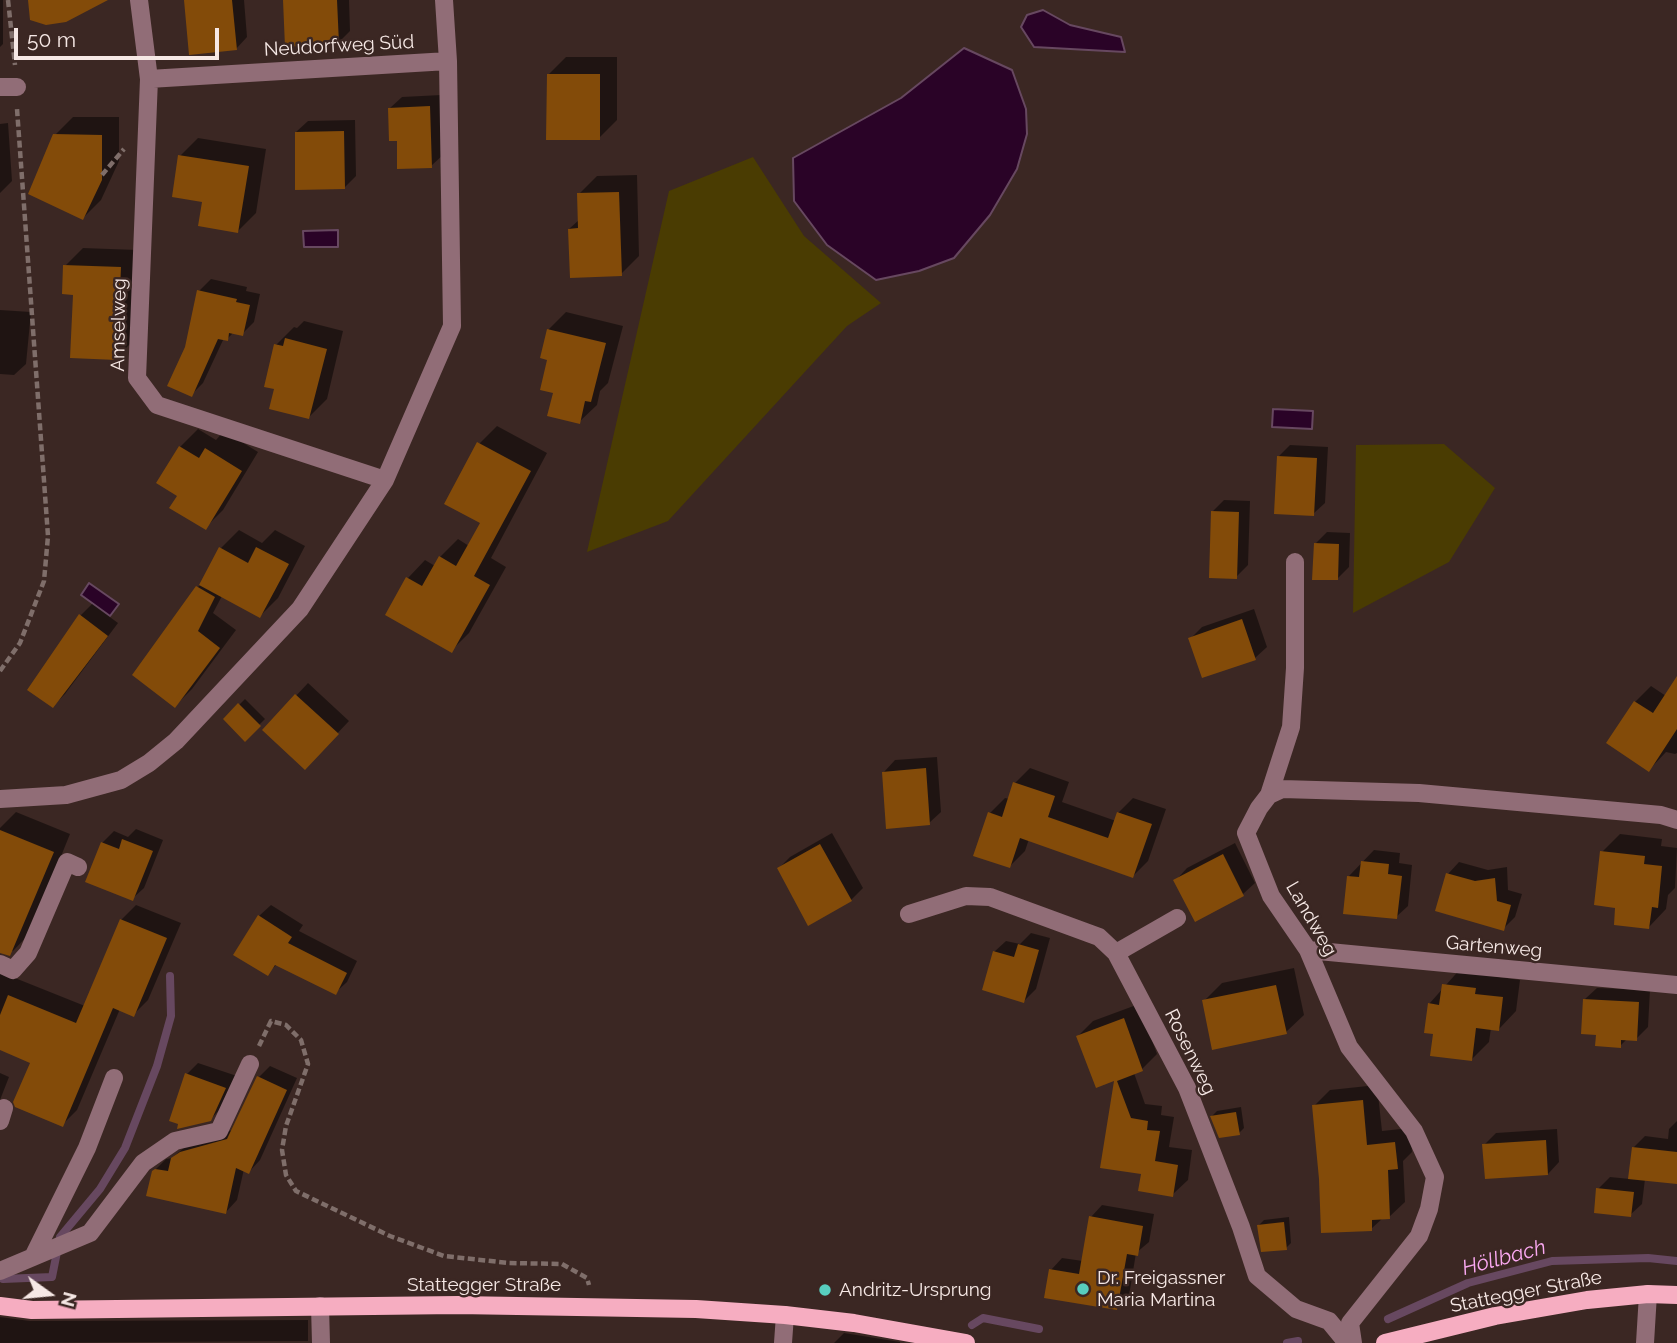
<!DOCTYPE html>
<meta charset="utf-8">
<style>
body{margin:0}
#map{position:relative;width:1677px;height:1343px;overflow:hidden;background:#3b2723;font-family:Raleway,sans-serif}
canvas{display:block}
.north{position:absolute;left:14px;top:1259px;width:70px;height:70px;-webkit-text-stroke:5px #3b2723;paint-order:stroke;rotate:105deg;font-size:19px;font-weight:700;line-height:28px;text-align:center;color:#f6e8e5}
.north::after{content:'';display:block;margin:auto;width:24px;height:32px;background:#f6e8e5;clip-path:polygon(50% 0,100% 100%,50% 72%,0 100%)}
.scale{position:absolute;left:14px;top:28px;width:205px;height:32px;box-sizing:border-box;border:4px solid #f6e8e5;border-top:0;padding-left:9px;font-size:21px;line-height:24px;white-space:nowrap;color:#f6e8e5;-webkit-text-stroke:5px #3b2723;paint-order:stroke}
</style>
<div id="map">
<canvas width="1677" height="1343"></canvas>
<div class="north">N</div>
<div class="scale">50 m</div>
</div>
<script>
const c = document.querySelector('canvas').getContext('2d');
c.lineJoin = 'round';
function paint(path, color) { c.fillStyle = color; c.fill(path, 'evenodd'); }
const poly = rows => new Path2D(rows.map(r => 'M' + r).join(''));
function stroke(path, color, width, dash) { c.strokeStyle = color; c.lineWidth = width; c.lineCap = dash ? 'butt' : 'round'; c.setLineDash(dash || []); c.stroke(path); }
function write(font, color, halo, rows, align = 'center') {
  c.font = font + ' Raleway,sans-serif'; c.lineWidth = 5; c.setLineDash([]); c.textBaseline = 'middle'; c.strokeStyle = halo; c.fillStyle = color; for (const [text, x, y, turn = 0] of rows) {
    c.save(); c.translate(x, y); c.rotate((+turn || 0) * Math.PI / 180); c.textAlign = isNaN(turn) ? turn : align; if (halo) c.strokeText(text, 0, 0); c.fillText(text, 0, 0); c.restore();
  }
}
paint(poly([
 [753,157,804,236,881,303,847,326,668,521,587,552,669,191],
 [1444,444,1495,488,1449,562,1353,613,1356,445]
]), '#4a3c02');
const water = poly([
 [1043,10,1070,25,1121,37,1125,52,1034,47,1021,27,1027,15,1043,10],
 [964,48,1012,70,1026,109,1027,134,1017,169,990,215,954,258,919,271,876,280,827,245,794,201,793,158,901,98,964,48],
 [338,230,338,247,304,247,303,231,338,230],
 [1273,409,1313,411,1312,429,1272,427,1273,409],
 [89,583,119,604,110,616,81,595,89,583]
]);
paint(water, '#2a0327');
stroke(water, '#674860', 2);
paint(poly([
 [0,0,3,0,3,44,0,47],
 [186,0,244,0,247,37,236,49],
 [285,0,349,0,350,31,338,43],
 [566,57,617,57,617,120,599,138,548,75],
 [441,95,443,155,431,166,390,108,402,97],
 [73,117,119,117,119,161,101,200,83,218,55,135],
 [355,120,356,176,344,188,296,132,308,121],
 [8,123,12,181,0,193,0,124],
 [198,138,266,149,256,213,238,231,180,156],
 [637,175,639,256,621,274,569,229,580,219,579,194,597,176],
 [83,248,138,250,134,340,116,358,65,266],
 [211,279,247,287,246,291,260,294,254,322,242,334,234,332,227,339,224,338,203,383,191,395,199,291],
 [0,310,31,312,26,364,14,375,0,374],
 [566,312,623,326,608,383,600,391,597,405,579,422,555,392,550,359,549,329],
 [304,321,343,331,327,399,309,417,276,345,294,327,297,328],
 [497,426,547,453,491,558,506,567,469,633,451,651,387,614,408,578,425,560,435,566,440,557,458,539,469,546,482,523,479,444],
 [198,429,216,440,224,431,258,452,223,510,205,528,179,495,159,483,180,447],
 [1290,445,1328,447,1325,503,1313,514,1278,457],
 [1224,500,1250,501,1248,565,1236,577,1212,512],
 [239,530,262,543,275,530,305,546,278,598,260,616,222,596,213,613,236,630,192,689,175,706,197,588,203,582,221,548],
 [1327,532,1350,533,1349,567,1337,579,1315,544],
 [92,604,118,623,65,694,53,706,80,616],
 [1254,609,1267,647,1255,658,1190,639,1202,627],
 [308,683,349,721,316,756,264,730],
 [1677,684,1677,753,1675,754,1666,752,1649,770,1635,702,1651,686,1666,696],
 [245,699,265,719,245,739,225,719],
 [937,757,941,812,929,823,884,772,895,760],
 [1030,768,1069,782,1062,802,1116,821,1118,813,1133,798,1166,809,1148,861,1133,876,1029,839,1025,851,1010,866,990,813,1005,798,1010,799,1015,783],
 [16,812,70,834,30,933,13,951,0,945,0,828],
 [136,829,163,840,144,888,132,899,102,843,114,831,128,837],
 [832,833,863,888,851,900,809,923,779,868,790,857],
 [1620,834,1662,839,1661,846,1677,848,1675,888,1668,895,1666,909,1649,927,1617,906,1602,852],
 [1235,843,1255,883,1243,894,1196,919,1176,880,1187,868],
 [1374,850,1400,853,1399,863,1412,865,1408,906,1396,917,1349,876],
 [1459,862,1488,870,1507,867,1508,890,1522,894,1515,917,1503,929,1448,874],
 [136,905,181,923,148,1000,133,1015,120,1009,77,1110,62,1125,32,1062,0,1048,0,972,85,1006,121,920],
 [271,905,303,925,299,931,357,961,347,982,335,993,277,964,267,974,259,916],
 [1031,933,1050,938,1036,989,1024,1001,994,952,1006,941,1020,944],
 [1462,967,1493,971,1492,976,1520,980,1516,1011,1499,1029,1491,1028,1489,1042,1472,1059,1435,1033,1429,1004],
 [1294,968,1304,1015,1286,1032,1204,1001,1222,983],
 [1597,988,1650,990,1648,1027,1636,1039,1627,1039,1620,1046,1598,1033,1585,999],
 [1139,1004,1157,1054,1142,1069,1134,1073,1145,1104,1162,1106,1161,1115,1174,1117,1169,1147,1192,1150,1188,1180,1172,1195,1143,1173,1102,1166,1117,1078,1078,1036,1093,1021],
 [198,1063,237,1076,222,1107,210,1120,187,1074],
 [270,1066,297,1078,260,1160,249,1172,244,1169,237,1200,226,1212,153,1172,166,1159,172,1158,193,1140,233,1130,258,1078],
 [0,1073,9,1077,0,1100],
 [1377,1085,1382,1131,1410,1128,1412,1152,1403,1161,1405,1202,1389,1217,1383,1218,1371,1229,1314,1106,1330,1090],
 [1241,1107,1244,1128,1239,1133,1212,1116,1217,1111],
 [1677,1121,1677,1183,1645,1179,1642,1204,1630,1215,1598,1189,1610,1177,1630,1179,1633,1148,1645,1136,1668,1139,1669,1129],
 [1557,1129,1559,1162,1548,1174,1484,1145,1496,1133],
 [1102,1205,1154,1214,1149,1242,1136,1253,1129,1296,1117,1308,1051,1270,1062,1258,1083,1261,1091,1217],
 [1289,1217,1291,1243,1286,1248,1259,1225,1264,1220],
 [0,1317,30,1321,308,1320,308,1341,0,1343],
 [844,1333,900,1342,900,1343,834,1343]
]), '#0007');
stroke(poly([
 [3,1279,52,1277,60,1237,100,1189,125,1148,157,1066,171,1016,170,976],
 [1388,1319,1468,1283,1552,1261,1648,1258,1677,1261],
 [972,1325,983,1318,1039,1329],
 [1287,1343,1298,1341]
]), '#674860', 8);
paint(poly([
 [28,0,108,0,66,22,46,25,30,20],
 [184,0,232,0,237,50,189,55],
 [283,0,337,0,339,44,285,47],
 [547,74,600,74,600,140,546,140],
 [430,106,432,168,397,169,397,141,389,141,388,108],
 [344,131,345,189,295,190,295,132],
 [53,134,102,135,102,180,83,220,28,194],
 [178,155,249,166,238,233,198,226,202,202,172,197],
 [619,192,622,276,570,278,568,229,578,228,577,193],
 [63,265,121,267,117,360,70,358,73,295,62,294],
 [197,290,237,299,236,302,250,305,243,336,229,333,228,341,218,339,192,397,167,386,185,347],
 [547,329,606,343,591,402,585,401,580,424,547,416,553,393,540,390,547,360,540,358],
 [285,338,327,349,309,419,269,409,274,389,264,387,274,344,283,346],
 [477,442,531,471,474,576,490,585,452,653,385,615,406,577,422,586,439,556,456,566,480,523,444,504],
 [179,446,199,458,205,448,242,471,206,530,169,508,177,496,156,483],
 [1277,456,1317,458,1314,516,1274,514],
 [1211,511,1239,512,1237,579,1209,578],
 [1314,543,1339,544,1338,580,1312,580],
 [219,547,248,563,256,547,289,564,260,618,199,585],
 [196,586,215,597,198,631,220,648,175,708,132,675],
 [79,614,108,636,53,708,27,690],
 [1242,619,1256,660,1202,678,1188,638],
 [1677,676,1677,729,1649,772,1606,743,1634,701,1653,713],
 [295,694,339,734,305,770,262,730],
 [238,703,261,726,245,742,223,719],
 [926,768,930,825,886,829,882,772],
 [1013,782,1055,796,1048,817,1108,838,1117,812,1152,824,1133,878,1020,838,1010,868,973,856,988,812,1002,817],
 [0,830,54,852,10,956,0,953],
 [122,839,153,851,133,901,85,882,101,842,119,849],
 [820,844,852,901,808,926,777,868],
 [1600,851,1645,856,1644,864,1662,866,1658,908,1652,907,1649,929,1614,925,1615,908,1594,905],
 [1223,854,1244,896,1195,922,1173,880],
 [1361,861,1389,864,1388,874,1402,876,1397,919,1343,914,1347,876,1359,877],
 [1446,873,1475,881,1495,878,1497,901,1511,905,1504,931,1435,911],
 [258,915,292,937,288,943,347,973,336,995,275,965,268,976,233,955],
 [120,919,167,938,134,1017,113,1008,63,1127,15,1107,13,1102,30,1063,0,1050,0,1015,8,995,76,1023],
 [1018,944,1039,950,1024,1003,982,990,993,951,1014,957],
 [1442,984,1476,988,1475,994,1503,997,1499,1031,1476,1028,1472,1061,1430,1056,1433,1034,1424,1033,1428,1003,1439,1005],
 [1276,985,1287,1034,1212,1050,1202,1000],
 [1583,999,1639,1002,1637,1041,1621,1040,1621,1048,1595,1046,1596,1035,1581,1034],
 [1124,1018,1143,1071,1117,1081,1131,1118,1148,1121,1147,1130,1160,1131,1155,1161,1178,1165,1173,1197,1138,1191,1141,1174,1100,1168,1114,1081,1096,1088,1076,1036],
 [185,1073,226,1088,211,1121,177,1129,178,1124,169,1121],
 [257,1076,287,1090,249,1174,236,1168,226,1214,146,1196,152,1171,155,1169,168,1171,171,1158,180,1152,227,1139],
 [1363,1100,1367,1145,1395,1142,1398,1169,1388,1170,1390,1219,1372,1220,1372,1231,1321,1233,1319,1179,1312,1105],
 [1236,1112,1240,1135,1219,1138,1210,1116],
 [1546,1140,1548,1175,1485,1179,1482,1144],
 [1632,1147,1677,1152,1677,1184,1628,1179],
 [1596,1188,1634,1192,1631,1217,1594,1213],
 [1089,1216,1143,1226,1138,1256,1127,1254,1117,1310,1044,1298,1049,1269,1079,1274],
 [1284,1222,1287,1250,1261,1252,1257,1225]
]), '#834b09');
stroke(poly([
 [8,0,15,65],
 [102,175,124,149],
 [0,671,20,643,44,581,48,536,17,109],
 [259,1046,271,1021,286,1025,301,1040,308,1064,286,1126,282,1150,286,1175,296,1191,390,1236,444,1256,509,1263,562,1264,587,1278,589,1285]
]), '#7f6e6a', 4.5, [7, 3.5]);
stroke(poly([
 [139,0,149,79,137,378,157,405,385,480],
 [149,79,448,61],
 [0,87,17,87],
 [1269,795,1291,727,1295,668,1295,562],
 [0,799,66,795,121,780,149,763,176,741,300,609,385,480,452,326,448,61,444,0],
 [909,914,966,896,990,897,1099,937,1116,953,1187,1088,1241,1227,1257,1276,1296,1309,1329,1321,1347,1343],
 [1308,950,1677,985],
 [1116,953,1177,918],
 [0,964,13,970,28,953,67,862,78,867],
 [0,1121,4,1108],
 [33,1257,87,1148,114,1078],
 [0,1271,90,1233,143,1163,175,1141,219,1131,250,1064],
 [320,1306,321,1343],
 [783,1343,785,1315],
 [1353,1343,1350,1323,1419,1236,1429,1209,1435,1177,1414,1131,1349,1047,1308,950,1271,896,1246,833,1259,808,1269,795,1282,789,1419,793,1661,815,1677,820],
 [1645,1343,1648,1294]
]), '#916d77', 18);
stroke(poly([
 [0,1306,32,1310,458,1305,696,1309,785,1315,854,1323,966,1343],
 [1385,1343,1495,1316,1587,1300,1648,1294,1677,1295]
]), '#f6adc1', 18);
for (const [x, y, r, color] of [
 [1083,1289,7,"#58cebf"],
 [825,1290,7,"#58cebf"]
]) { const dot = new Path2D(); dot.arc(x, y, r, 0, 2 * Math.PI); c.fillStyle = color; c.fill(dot); stroke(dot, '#3b2723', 2.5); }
write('19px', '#f6e8e5', '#3b2723', [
 ["Neudorfweg Süd",339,46,-3],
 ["Amselweg",119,325,-89],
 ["Landweg",1311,919,60],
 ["Gartenweg",1494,947,5],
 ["Rosenweg",1190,1052,64],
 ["Stattegger Straße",484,1285],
 ["Stattegger Straße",1526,1292,-11]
]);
write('19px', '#f6e8e5', '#3b2723', [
 ["Dr. Freigassner",1097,1278],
 ["Maria Martina",1097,1300],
 ["Andritz-Ursprung",839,1290]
], 'left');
write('italic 21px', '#faa8f1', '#3b2723', [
 ["Höllbach",1504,1258,-15]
]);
</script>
